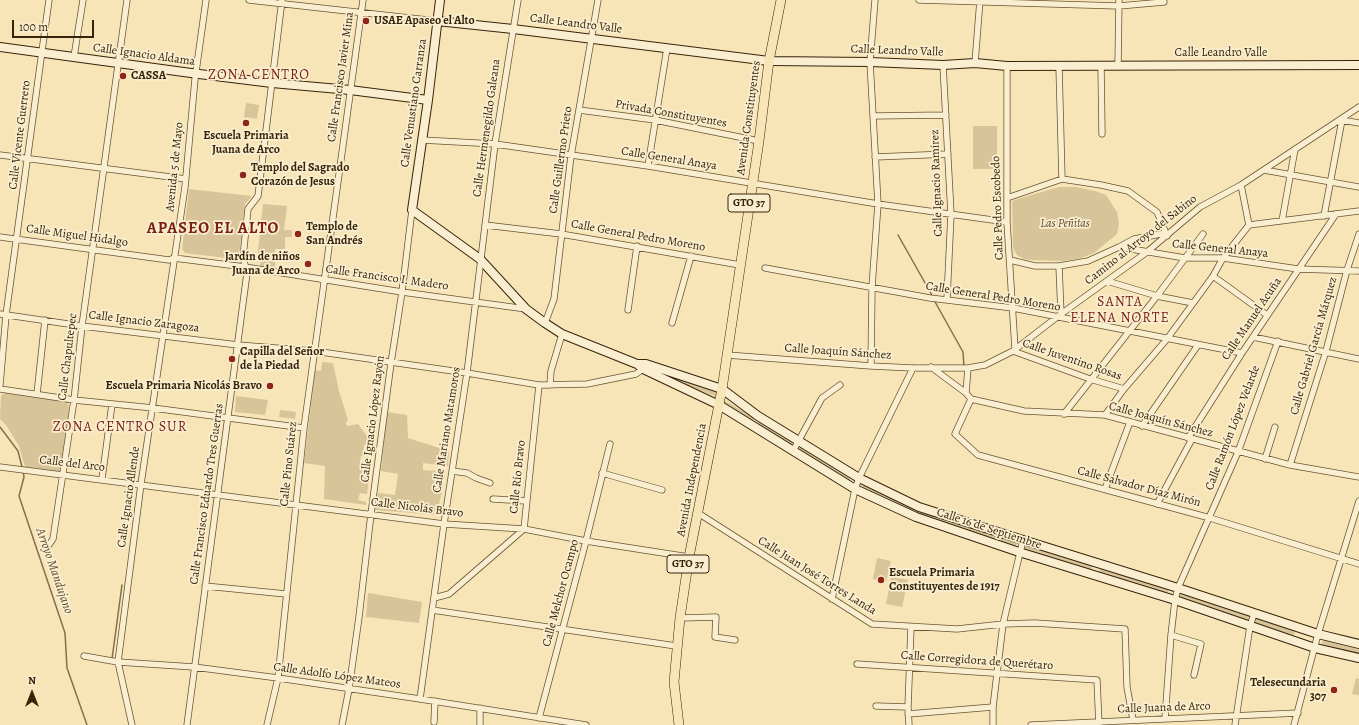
<!DOCTYPE html>
<meta charset="utf-8">
<style>
body{margin:0}
#map{position:relative;width:1359px;height:725px;overflow:hidden;background:#f8e5b7;font-family:Alegreya,serif}
canvas{display:block}
.north{position:absolute;left:12px;top:673px;width:40px;height:40px;-webkit-text-stroke:3px #faeed0;paint-order:stroke;rotate:0deg;font-size:11px;font-weight:700;line-height:16px;text-align:center;color:#372309}
.north::after{content:'';display:block;margin:auto;width:14px;height:18px;background:#372309;clip-path:polygon(50% 0,100% 100%,50% 72%,0 100%)}
.scale{position:absolute;left:12px;top:20px;width:82px;height:18px;box-sizing:border-box;border:2px solid #372309;border-top:0;padding-left:5px;font-size:12px;line-height:14px;white-space:nowrap;color:#372309;-webkit-text-stroke:3px #faeed0;paint-order:stroke}
</style>
<div id="map">
<canvas width="1359" height="725"></canvas>
<div class="north">N</div>
<div class="scale">100 m</div>
</div>
<script>
const c = document.querySelector('canvas').getContext('2d');
c.lineJoin = 'round';
function paint(path, color) { c.fillStyle = color; c.fill(path, 'evenodd'); }
const poly = rows => new Path2D(rows.map(r => 'M' + r).join(''));
function stroke(path, color, width, dash) { c.strokeStyle = color; c.lineWidth = width; c.lineCap = dash ? 'butt' : 'round'; c.setLineDash(dash || []); c.stroke(path); }
function write(font, color, halo, rows, align = 'center') {
  c.font = font + ' Alegreya,serif'; c.lineWidth = 3.5; c.setLineDash([]); c.textBaseline = 'middle'; c.strokeStyle = halo; c.fillStyle = color; for (const [text, x, y, turn = 0] of rows) {
    c.save(); c.translate(x, y); c.rotate((+turn || 0) * Math.PI / 180); c.textAlign = isNaN(turn) ? turn : align; if (halo) c.strokeText(text, 0, 0); c.fillText(text, 0, 0); c.restore();
  }
}
paint(poly([
 [246,103,259,105,257,119,244,117],
 [973,126,997,126,997,169,973,169],
 [1059,187,1075,187,1095,191,1106,195,1117,212,1119,224,1117,234,1094,253,1081,258,1063,261,1032,260,1024,259,1017,255,1014,250,1013,246,1012,202,1014,200],
 [189,189,252,196,245,204,239,256,234,259,185,253,182,249],
 [263,204,287,206,284,230,292,230,292,237,285,237,285,249,275,249,275,270,259,269,261,260,257,260],
 [322,362,333,363,339,391,348,420,346,422,347,426,358,424,367,436,374,437,374,446,364,445,363,456,361,456,360,462,371,463,367,494,360,493,358,500,366,502,366,505,324,499,325,466,304,463,315,370,321,371],
 [659,369,718,392,717,397,655,372],
 [4,393,63,399,68,403,69,409,61,472,25,467,19,446,6,425,0,419,1,396],
 [236,396,268,400,265,415,235,412],
 [724,400,754,418,751,422,722,405],
 [280,410,296,412,295,419,279,417],
 [387,412,407,415,408,438,449,451,448,466,423,463,423,470,439,471,438,474,445,475,437,515,375,510,378,493,395,495,398,474,381,471],
 [759,421,793,441,791,446,757,425],
 [801,447,851,477,849,481,799,450],
 [864,484,915,507,913,513,861,490],
 [921,511,1017,543,1015,548,920,515],
 [1024,545,1092,566,1091,570,1022,550],
 [877,558,891,561,886,582,873,579],
 [1100,569,1169,589,1167,594,1099,573],
 [891,577,908,580,902,607,886,604],
 [368,593,422,602,419,623,366,617],
 [1181,593,1248,615,1296,628,1294,635,1278,632,1179,597],
 [1323,639,1359,649,1359,654,1322,644],
 [1356,678,1359,679,1359,695,1352,694]
]), '#d7c499');
stroke(poly([
 [898,235,933,297],
 [934,300,963,352,964,367],
 [0,427,18,451,22,467],
 [23,471,24,477,19,496,65,633,67,668,87,725],
 [112,659,122,585]
]), '#83704e', 1.5);
const street = poly([
 [249,0,437,21],
 [919,0,1119,6,1164,2],
 [74,57,83,0],
 [975,63,980,0],
 [943,65,951,214,947,299],
 [1101,65,1102,134],
 [1118,65,1119,0],
 [1007,66,1007,222,1015,349],
 [1059,66,1062,179],
 [579,110,655,120,759,141],
 [873,116,946,115],
 [422,140,495,144,648,166,878,204,1007,222],
 [0,155,186,179],
 [875,157,948,154],
 [648,166,667,48],
 [1264,170,1359,187],
 [1241,185,1249,225,1359,211],
 [1007,198,1062,179,1101,185,1128,191,1157,212,1167,236],
 [1324,216,1342,120,1359,123],
 [1282,221,1295,149],
 [485,225,561,234,740,265],
 [0,237,169,260,174,258,245,267,402,292,526,309],
 [1119,247,1134,239,1166,233],
 [1010,260,1035,266,1059,266,1088,261,1119,247,1185,258,1223,258,1298,269,1359,271],
 [1059,266,1061,314],
 [765,268,930,298,1013,308,1242,353],
 [1213,276,1267,315],
 [1107,281,1157,296,1193,303],
 [628,310,637,246],
 [0,314,82,326,238,345,314,351,467,373,539,385,587,384,636,374,643,369,645,366],
 [545,323,554,299,571,156,598,0],
 [672,323,691,256],
 [1253,337,1359,359],
 [1013,351,1090,379,1124,389],
 [727,355,871,366,913,368,968,368,985,365,1013,351,1061,314,1147,252,1200,207,1241,185,1359,107],
 [871,366,872,287,878,204,870,62,875,0],
 [931,367,966,393,971,399,1024,411,1105,415,1290,465,1359,477],
 [0,385,6,315,49,0],
 [550,385,551,371,562,334],
 [0,389,74,400,153,408,304,428],
 [966,393,968,368],
 [37,394,45,320],
 [971,399,955,434,978,455,1210,518,1359,564],
 [1064,414,1157,296,1203,234],
 [1105,415,1124,389,1167,339,1213,276,1223,258,1249,225],
 [1142,426,1198,345],
 [1188,438,1242,353,1336,214],
 [793,451,822,398,840,385],
 [1265,459,1275,427],
 [1290,465,1326,351,1347,270,1359,234],
 [0,467,444,524,524,529,586,541,689,557],
 [452,471,467,473,476,478,490,483],
 [602,473,662,490],
 [102,479,112,404],
 [1105,489,1130,422],
 [493,499,526,501],
 [1157,504,1192,439],
 [698,513,872,624,957,629,1003,624,1035,623,1125,629,1127,687,1133,720],
 [48,546,53,539,74,400,82,326,127,0],
 [205,586,286,594],
 [434,598,449,594,524,529,539,385],
 [832,599,855,489,859,478,913,368],
 [432,610,676,646],
 [680,618,716,617,715,637,735,640],
 [1171,635,1201,644,1194,675],
 [84,656,118,662,194,667,278,678,420,699,586,725],
 [857,664,1097,680,1099,725],
 [420,699,444,524,467,373,495,144,518,0],
 [876,706,908,707],
 [908,714,993,707],
 [539,718,586,541,610,444],
 [1165,719,1171,635,1175,600,1178,588,1238,452,1278,341],
 [434,722,435,701],
 [132,725,118,662,141,484,185,187,195,79,206,0],
 [187,725,247,273,243,257,248,209,258,196,282,0],
 [267,725,278,678,304,428,363,0],
 [342,725,349,689,359,617,371,514,391,363,402,292,412,210],
 [480,725,480,708],
 [909,725,908,707,911,627],
 [993,725,993,707,1003,624,1023,540],
 [1031,725,1298,713],
 [1235,725,1250,626,1254,614],
 [1294,725,1318,634,1359,501]
]);
const secondary = poly([
 [440,0,428,100,412,210,480,259,526,309,545,323,562,334,637,364,643,369,719,405,855,489,916,517,1019,552,1175,600,1315,648,1359,658],
 [437,21,513,29,769,61,870,62,943,65,975,63,1007,66,1359,65],
 [0,47,191,73,272,83,350,90,428,100],
 [637,364,646,364,722,389,758,416,859,478,919,507,1023,540,1178,588,1318,634,1359,644]
]);
const primary = poly([
 [679,725,674,682,680,618,689,557,722,389,759,141,769,61,781,0]
]);
stroke(street, '#675434', 7);
stroke(secondary, '#372309', 10);
stroke(primary, '#372309', 10);
stroke(street, '#faeed0', 5.5);
stroke(secondary, '#faeed0', 8);
stroke(primary, '#f8e5b7', 9);
for (const [x, y, r, color] of [
 [366,21,4,"#8f2418"],
 [123,76,4,"#8f2418"],
 [246,123,4,"#8f2418"],
 [243,175,4,"#8f2418"],
 [298,234,4,"#8f2418"],
 [308,264,4,"#8f2418"],
 [232,359,4,"#8f2418"],
 [270,386,4,"#8f2418"],
 [881,580,4,"#8f2418"],
 [1334,690,4,"#8f2418"]
]) { const dot = new Path2D(); dot.arc(x, y, r, 0, 2 * Math.PI); c.fillStyle = color; c.fill(dot); stroke(dot, '#faeed0', 1.5); }
for (const [x, y, w] of [
 [749,203,42],
 [688,564,42]
]) { const box = new Path2D(); box.roundRect(x - w / 2, y - 9, w, 18, 3); c.fillStyle = '#faeed0'; c.fill(box); stroke(box, '#372309', 1); }
write('bold 11px', '#372309', null, [
 ["GTO 37",749,203],
 ["GTO 37",688,564]
]);
write('bold 12px', '#372309', '#faeed0', [
 ["USAE Apaseo el Alto",374,21],
 ["CASSA",131,76],
 ["Escuela Primaria",246,136,"center"],
 ["Juana de Arco",246,150,"center"],
 ["Templo del Sagrado",251,168],
 ["Corazón de Jesus",251,182],
 ["Templo de",306,227],
 ["San Andrés",306,241],
 ["Jardín de niños",300,257,"right"],
 ["Juana de Arco",300,271,"right"],
 ["Capilla del Señor",240,352],
 ["de la Piedad",240,366],
 ["Escuela Primaria Nicolás Bravo",262,386,"right"],
 ["Escuela Primaria",889,573],
 ["Constituyentes de 1917",889,587],
 ["Telesecundaria",1326,683,"right"],
 ["307",1326,697,"right"]
], 'left');
write('12px', '#372309', '#faeed0', [
 ["Calle Leandro Valle",576,24,7],
 ["Calle Leandro Valle",897,51,2],
 ["Calle Leandro Valle",1221,53],
 ["Calle Ignacio Aldama",144,55,8],
 ["Calle Francisco Javier Mina",341,77,-82],
 ["Calle Venustiano Carranza",414,103,-82],
 ["Privada Constituyentes",671,114,10],
 ["Avenida Constituyentes",749,118,-82],
 ["Calle Hermenegildo Galeana",487,128,-82],
 ["Calle Vicente Guerrero",20,135,-83],
 ["Calle General Anaya",669,159,9],
 ["Calle Guillermo Prieto",561,160,-82],
 ["Avenida 5 de Mayo",175,167,-84],
 ["Calle Ignacio Ramírez",937,183,-92],
 ["Calle Pedro Escobedo",998,208,-92],
 ["Calle Miguel Hidalgo",77,236,8],
 ["Calle General Pedro Moreno",638,236,10],
 ["Camino al Arroyo del Sabino",1141,240,-38],
 ["Calle General Anaya",1220,249,6],
 ["Calle Francisco I. Madero",387,278,8],
 ["Calle General Pedro Moreno",993,297,9],
 ["Calle Manuel Acuña",1252,319,-56],
 ["Calle Ignacio Zaragoza",144,322,7],
 ["Calle Gabriel García Márquez",1314,346,-74],
 ["Calle Joaquín Sánchez",838,352,4],
 ["Calle Chapultepec",68,357,-83],
 ["Calle Juventino Rosas",1072,360,19],
 ["Calle Ignacio López Rayón",373,419,-83],
 ["Calle Joaquín Sánchez",1161,420,15],
 ["Calle Ramón López Velarde",1233,428,-69],
 ["Calle Mariano Matamoros",447,430,-81],
 ["Calle del Arco",72,464,7],
 ["Calle Pino Suárez",289,464,-84],
 ["Calle Río Bravo",518,477,-84],
 ["Avenida Independencia",692,480,-79],
 ["Calle Salvador Díaz Mirón",1139,487,15],
 ["Calle Francisco Eduardo Tres Guerras",207,494,-82],
 ["Calle Ignacio Allende",129,497,-82],
 ["Calle Nicolás Bravo",417,508,7],
 ["Calle 16 de Septiembre",989,529,18],
 ["Calle Juan José Torres Landa",817,576,32],
 ["Calle Melchor Ocampo",561,593,-75],
 ["Calle Corregidora de Querétaro",977,661,4],
 ["Calle Adolfo López Mateos",337,676,8],
 ["Calle Juana de Arco",1164,708,-2]
]);
write('italic 12px', '#5f4b2d', '#faeed0', [
 ["Las Peñitas",1065,224]
]);
write('italic 13px', '#635031', '#faeed0', [
 ["Arroyo Mandujano",54,571,71]
]);
c.letterSpacing = '1px';
write('14px', '#7a1f14', '#faeed0', [
 ["ZONA CENTRO",259,76],
 ["SANTA",1120,303],
 ["ELENA NORTE",1120,319],
 ["ZONA CENTRO SUR",120,428]
]);
c.letterSpacing = '0px';
c.letterSpacing = '1px';
write('bold 16px', '#7a1f14', '#faeed0', [
 ["APASEO EL ALTO",213,229]
]);
c.letterSpacing = '0px';
</script>
